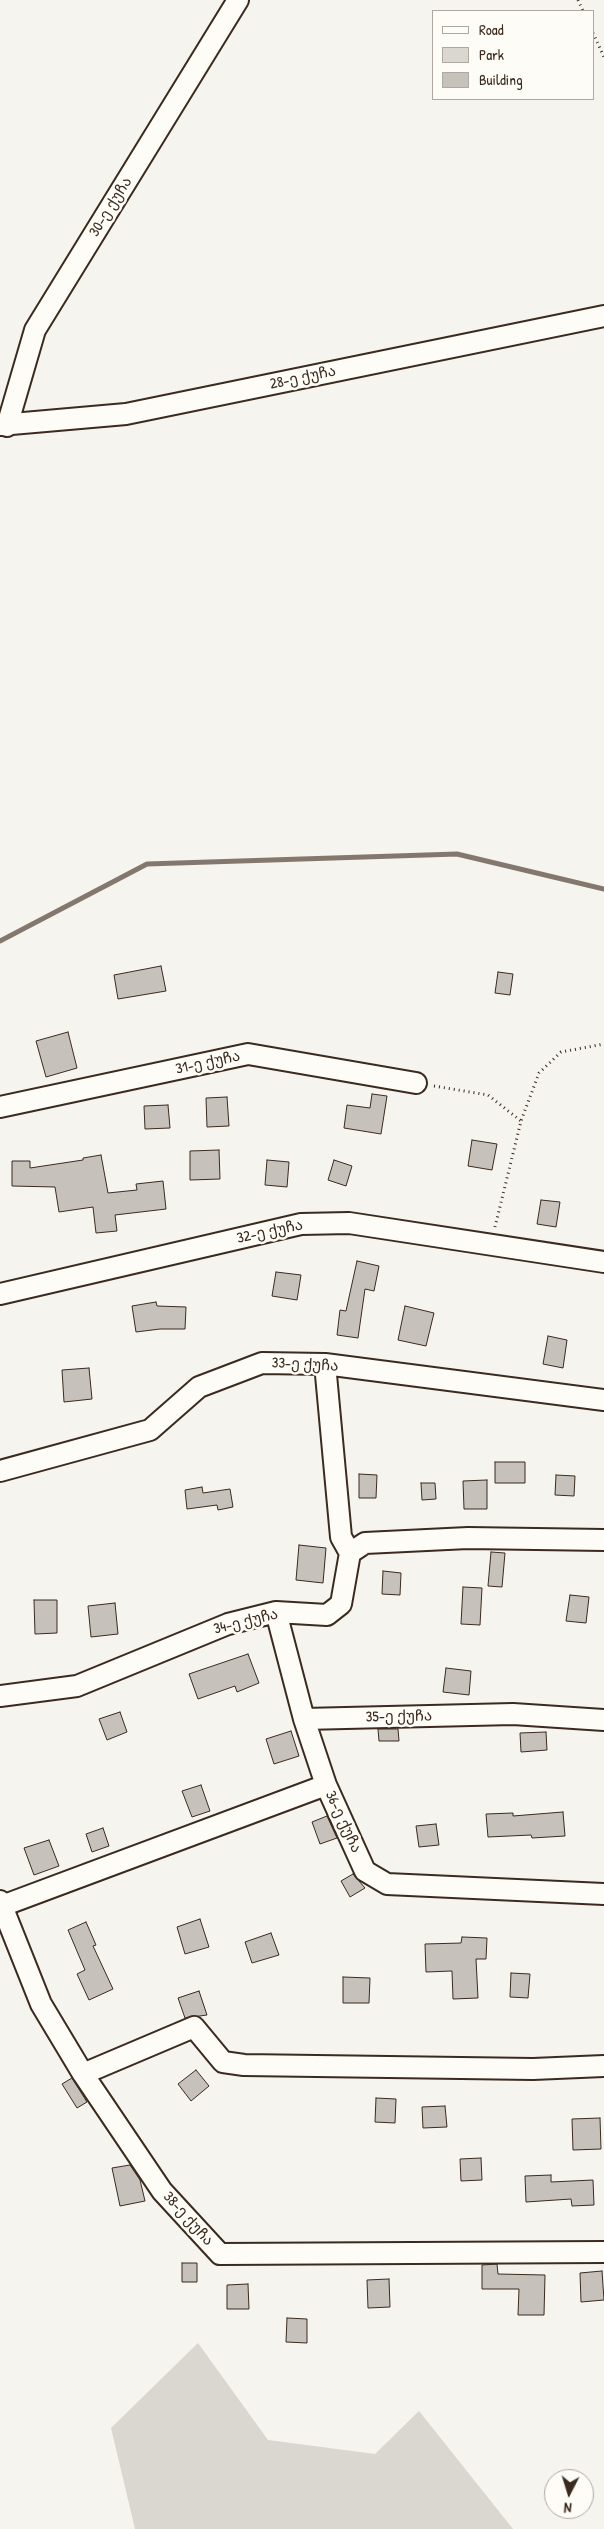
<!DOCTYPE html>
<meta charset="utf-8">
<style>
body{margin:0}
#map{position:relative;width:604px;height:2529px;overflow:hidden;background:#f5f4ee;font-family:"Patrick Hand",sans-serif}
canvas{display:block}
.legend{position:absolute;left:432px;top:10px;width:162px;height:90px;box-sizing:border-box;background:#fdfcf7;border:1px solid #afa8a0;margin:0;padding:6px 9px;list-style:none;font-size:15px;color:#3b2a1e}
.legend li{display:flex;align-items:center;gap:10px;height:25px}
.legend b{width:25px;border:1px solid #afa8a0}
.north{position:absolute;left:544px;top:2469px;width:50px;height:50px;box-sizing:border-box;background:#fdfcf7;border:1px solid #afa8a0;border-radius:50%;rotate:185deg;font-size:14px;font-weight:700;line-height:20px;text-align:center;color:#3b2a1e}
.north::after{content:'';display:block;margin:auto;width:18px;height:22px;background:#3b2a1e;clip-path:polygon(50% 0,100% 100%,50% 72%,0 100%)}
</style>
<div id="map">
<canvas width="604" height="2529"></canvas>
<ul class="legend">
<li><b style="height:6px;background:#fdfcf7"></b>Road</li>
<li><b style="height:14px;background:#dad6d0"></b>Park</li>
<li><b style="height:14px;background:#c7c1bb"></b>Building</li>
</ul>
<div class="north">N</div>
</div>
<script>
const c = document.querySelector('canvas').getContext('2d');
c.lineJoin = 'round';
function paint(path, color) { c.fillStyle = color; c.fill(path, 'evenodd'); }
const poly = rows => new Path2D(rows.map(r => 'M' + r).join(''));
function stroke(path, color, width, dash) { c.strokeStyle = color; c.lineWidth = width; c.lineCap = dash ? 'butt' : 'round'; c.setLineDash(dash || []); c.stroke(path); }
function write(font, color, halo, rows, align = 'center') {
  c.font = font + ' "Patrick Hand","Noto Sans Georgian",sans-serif'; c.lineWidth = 5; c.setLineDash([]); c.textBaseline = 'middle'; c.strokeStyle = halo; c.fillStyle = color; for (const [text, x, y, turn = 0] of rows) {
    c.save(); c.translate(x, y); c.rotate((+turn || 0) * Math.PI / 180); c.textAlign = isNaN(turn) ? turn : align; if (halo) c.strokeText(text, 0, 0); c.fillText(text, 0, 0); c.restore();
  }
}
paint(poly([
 [198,2343,268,2440,375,2454,419,2411,513,2529,135,2529,111,2428]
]), '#dad6d0');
stroke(poly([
 [0,941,147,864,457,854,604,889]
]), '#84786e', 5);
const building = poly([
 [161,966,166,991,118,999,114,975,161,966],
 [498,972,513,974,510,995,495,993,498,972],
 [68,1032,77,1068,46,1077,36,1041,68,1032],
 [372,1094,387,1096,381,1134,344,1128,347,1105,370,1108,372,1094],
 [227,1097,229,1126,207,1127,206,1098,227,1097],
 [168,1105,170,1128,145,1129,144,1106,168,1105],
 [472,1140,497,1144,492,1170,468,1166,472,1140],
 [219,1150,220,1179,190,1180,190,1151,219,1150],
 [101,1155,108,1193,137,1190,136,1184,163,1181,166,1209,115,1215,117,1231,96,1233,93,1207,59,1212,55,1187,12,1186,12,1161,30,1161,30,1168,83,1160,83,1158,101,1155],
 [267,1160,289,1162,287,1187,265,1185,267,1160],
 [334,1160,352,1166,346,1186,328,1180,334,1160],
 [541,1200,560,1202,556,1227,537,1224,541,1200],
 [357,1261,379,1266,374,1291,365,1289,358,1338,337,1335,340,1310,346,1311,357,1261],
 [276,1272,301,1275,297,1300,272,1296,276,1272],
 [156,1302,157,1306,186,1307,185,1329,160,1329,136,1332,132,1306,156,1302],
 [405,1306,434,1313,426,1346,398,1340,405,1306],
 [548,1336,567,1340,563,1368,543,1364,548,1336],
 [89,1368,92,1399,64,1402,62,1370,89,1368],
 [495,1462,525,1462,525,1483,495,1483,495,1462],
 [359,1474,377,1475,376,1498,359,1498,359,1474],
 [556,1475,575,1476,574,1496,555,1495,556,1475],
 [487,1480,487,1509,464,1509,463,1481,487,1480],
 [421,1483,435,1483,436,1499,422,1500,421,1483],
 [202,1487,203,1493,230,1489,233,1507,218,1510,217,1505,187,1509,185,1490,202,1487],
 [299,1545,326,1548,323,1583,296,1580,299,1545],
 [491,1552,505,1553,502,1587,488,1586,491,1552],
 [383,1571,401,1573,400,1595,382,1594,383,1571],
 [463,1587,482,1588,480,1625,461,1624,463,1587],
 [570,1595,589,1597,586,1623,566,1621,570,1595],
 [34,1600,57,1600,57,1633,35,1634,34,1600],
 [115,1603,118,1634,91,1637,88,1606,115,1603],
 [248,1654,259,1683,237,1692,235,1686,198,1699,189,1674,248,1654],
 [446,1668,471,1671,469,1695,443,1692,446,1668],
 [120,1712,127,1732,107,1740,99,1719,120,1712],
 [378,1729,398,1729,399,1741,379,1741,378,1729],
 [291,1731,299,1756,274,1764,266,1739,291,1731],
 [546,1732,547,1750,521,1752,520,1733,546,1732],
 [201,1785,210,1811,192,1817,182,1791,201,1785],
 [563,1812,565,1836,532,1838,531,1835,488,1837,486,1814,513,1813,513,1816,563,1812],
 [327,1816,337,1838,320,1844,312,1822,327,1816],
 [436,1824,439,1845,419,1847,416,1826,436,1824],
 [103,1828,109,1846,92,1852,86,1834,103,1828],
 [49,1840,59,1866,34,1875,24,1848,49,1840],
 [353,1874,365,1888,350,1897,341,1881,353,1874],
 [200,1919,209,1947,185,1954,177,1927,200,1919],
 [86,1922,96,1945,93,1946,113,1989,89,2000,77,1974,85,1970,68,1930,86,1922],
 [271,1933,279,1955,252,1963,245,1942,271,1933],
 [462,1937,487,1938,486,1959,476,1959,478,1998,453,1999,452,1971,426,1972,425,1944,461,1943,462,1937],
 [511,1973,530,1974,528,1998,510,1997,511,1973],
 [343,1977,370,1978,369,2003,343,2003,343,1977],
 [199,1991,207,2015,185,2018,178,1998,199,1991],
 [196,2070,209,2086,191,2101,178,2084,196,2070],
 [72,2078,87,2102,77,2108,62,2084,72,2078],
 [376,2098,396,2099,395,2123,375,2122,376,2098],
 [445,2106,447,2127,423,2128,422,2107,445,2106],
 [600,2118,601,2149,573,2150,572,2119,600,2118],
 [481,2158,482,2180,461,2181,460,2159,481,2158],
 [130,2165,140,2180,145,2201,120,2206,112,2168,130,2165],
 [551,2175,551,2182,593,2180,594,2205,572,2206,571,2199,526,2202,525,2176,551,2175],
 [182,2263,197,2263,197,2282,182,2282,182,2263],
 [497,2264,498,2274,545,2275,544,2315,518,2315,519,2289,482,2289,482,2265,497,2264],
 [602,2271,604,2300,581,2302,580,2273,602,2271],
 [389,2279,390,2307,368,2308,367,2280,389,2279],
 [248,2284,249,2309,227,2309,227,2285,248,2284],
 [287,2318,307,2319,307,2343,286,2342,287,2318]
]);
paint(building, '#c7c1bb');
stroke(building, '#3b2a1e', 1);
const minor = poly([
 [0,425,126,414,604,316],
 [7,426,35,330,238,0],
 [0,1107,248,1054,416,1083],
 [0,1294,301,1224,349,1223,604,1262],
 [325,1364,341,1537,350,1553],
 [0,1471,150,1430,199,1387,262,1363,325,1364,604,1400],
 [276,1612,304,1719,513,1714,604,1720],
 [0,1696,77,1686,228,1624,276,1612,327,1615,341,1604,350,1553,365,1543,468,1538,604,1540],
 [304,1719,326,1785,365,1871,387,1884,604,1894],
 [0,1901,41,2004,83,2074,162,2191,220,2254,604,2252],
 [2,1906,326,1785],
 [83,2074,194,2027,223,2062,244,2065,533,2069,604,2066]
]);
stroke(minor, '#3b2a1e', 24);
stroke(poly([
 [578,0,583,11],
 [593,33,604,57],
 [434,1086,488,1095,521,1121],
 [495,1227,521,1121,539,1073,561,1052,604,1044]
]), '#3b2a1e', 3, [1, 4]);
stroke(minor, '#fdfcf7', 20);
write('15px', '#3b2a1e', '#fdfcf7', [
 ["30-ე ქუჩა",111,207,-58],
 ["28-ე ქუჩა",303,378,-12],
 ["31-ე ქუჩა",208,1063,-12],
 ["32-ე ქუჩა",270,1232,-12],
 ["33-ე ქუჩა",305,1365,3],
 ["34-ე ქუჩა",246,1622,-14],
 ["35-ე ქუჩა",399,1717,-1],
 ["36-ე ქუჩა",343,1822,65],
 ["38-ე ქუჩა",188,2219,48]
]);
</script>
